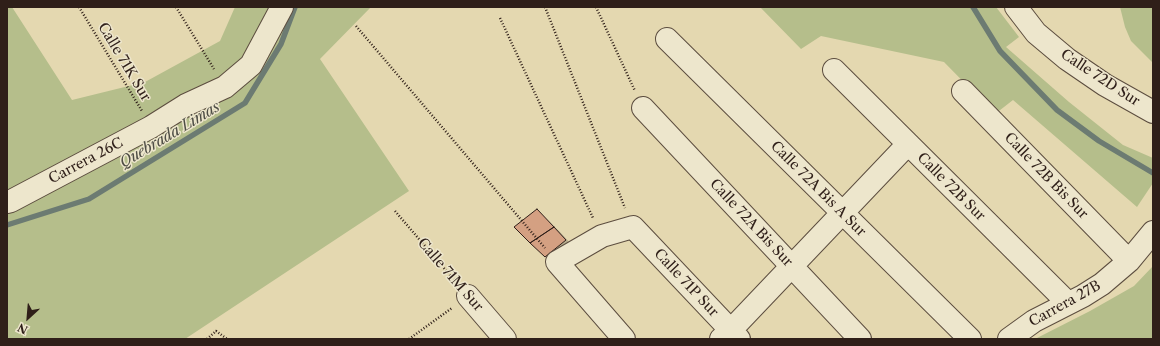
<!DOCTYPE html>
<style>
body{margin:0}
#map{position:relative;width:1160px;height:346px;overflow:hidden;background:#e4d8b0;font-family:"Libre Caslon Text",serif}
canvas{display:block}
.frame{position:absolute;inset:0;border:8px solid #2f1f19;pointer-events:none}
.north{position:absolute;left:8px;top:298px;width:40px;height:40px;-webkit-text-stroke:3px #ede6cc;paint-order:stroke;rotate:206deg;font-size:11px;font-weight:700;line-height:16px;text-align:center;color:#2f1f19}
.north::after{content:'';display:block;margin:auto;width:14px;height:18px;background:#2f1f19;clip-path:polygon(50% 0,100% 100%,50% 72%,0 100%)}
</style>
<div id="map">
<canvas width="1160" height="346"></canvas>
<div class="frame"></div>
<div class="north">N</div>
</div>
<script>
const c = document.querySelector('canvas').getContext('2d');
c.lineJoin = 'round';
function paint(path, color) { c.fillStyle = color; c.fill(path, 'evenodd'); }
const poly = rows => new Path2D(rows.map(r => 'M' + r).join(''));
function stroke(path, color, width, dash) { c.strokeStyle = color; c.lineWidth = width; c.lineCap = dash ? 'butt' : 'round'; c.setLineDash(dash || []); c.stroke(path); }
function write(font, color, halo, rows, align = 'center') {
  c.font = font + ' "Libre Caslon Text",serif'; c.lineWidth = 3; c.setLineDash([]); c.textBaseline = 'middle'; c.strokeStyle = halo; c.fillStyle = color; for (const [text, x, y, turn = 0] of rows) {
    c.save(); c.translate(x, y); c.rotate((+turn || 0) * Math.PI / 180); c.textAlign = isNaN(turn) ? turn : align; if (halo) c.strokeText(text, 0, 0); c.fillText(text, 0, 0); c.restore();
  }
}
paint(poly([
 [7,7,12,7,72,100,145,82,220,41,235,7,371,7,320,59,409,191,185,339,7,339],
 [760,7,996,7,1019,37,1006,47,1069,102,1123,145,1153,158,1153,183,1137,207,1013,100,995,114,944,62,821,36,801,49],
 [1120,7,1153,7,1153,63,1131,41,1125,27],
 [1153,266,1153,339,1035,339,1090,311,1134,286]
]), '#b5be8b');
paint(poly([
 [537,210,559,231,571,244,551,260,545,256]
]), '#0003');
stroke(poly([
 [973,7,1000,51,1057,110,1099,141,1153,173],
 [7,225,89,199,245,103,281,44,295,7]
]), '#6c7b72', 5.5);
const building = poly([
 [537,209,554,227,530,243,514,227,537,209],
 [554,227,566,240,545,257,530,243,554,227]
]);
paint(building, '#d4a082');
stroke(building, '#2f1f19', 1);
const minor = poly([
 [1016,7,1036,33,1067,59,1105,85,1153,112],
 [667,39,970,339],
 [834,70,1068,303],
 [963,91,1129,261],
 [643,108,860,339],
 [7,202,11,201,151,127,186,105,225,87,251,65,282,7],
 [468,296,505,339],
 [624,339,557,262,602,236,633,227,739,339],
 [721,339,731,330,908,144],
 [1009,339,1034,321,1083,296,1102,284,1129,261,1153,232]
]);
stroke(minor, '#5c4d3f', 24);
stroke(poly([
 [79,7,142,111],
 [176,7,214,69],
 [545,7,625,208],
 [596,7,635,91],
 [500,18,593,218],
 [356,26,545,248],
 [395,211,455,281],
 [207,339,216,331,227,339],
 [409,339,452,308]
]), '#2f1f19', 2.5, [1, 2]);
stroke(minor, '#ede6cc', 22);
write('14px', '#2f1f19', '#ede6cc', [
 ["Calle 71K Sur",124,62,59],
 ["Calle 72D Sur",1100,78,33],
 ["Carrera 26C",86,161,-28],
 ["Calle 72B Bis Sur",1046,176,46],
 ["Calle 72B Sur",951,187,45],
 ["Calle 72A Bis A Sur",818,189,45],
 ["Calle 72A Bis Sur",751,223,47],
 ["Calle 71M Sur",450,275,49],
 ["Calle 71P Sur",686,283,47],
 ["Carrera 27B",1065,304,-29]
]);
write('italic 15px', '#4e4d45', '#ede6cc', [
 ["Quebrada Limas",170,135,-31]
]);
</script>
